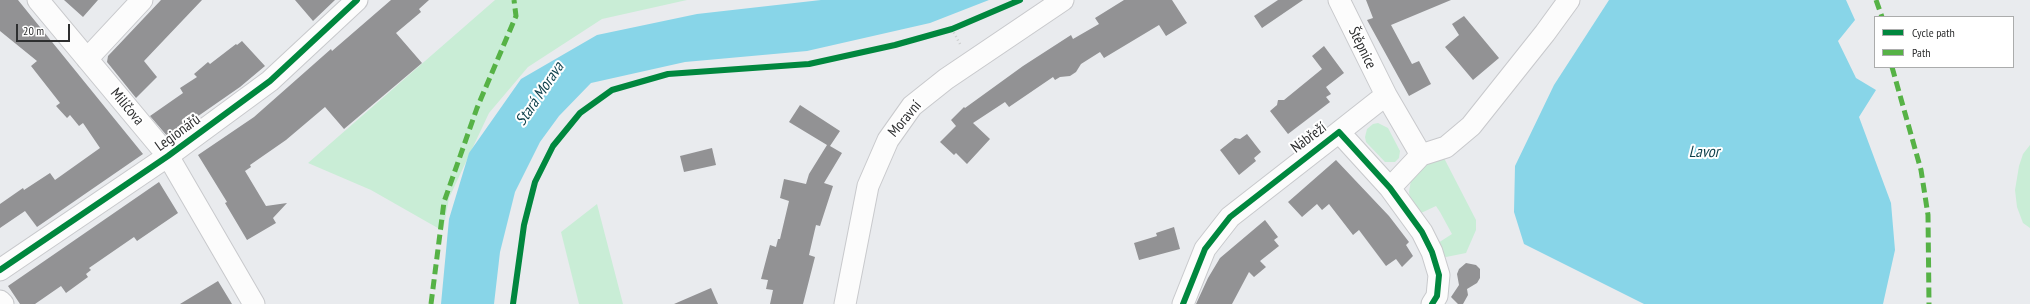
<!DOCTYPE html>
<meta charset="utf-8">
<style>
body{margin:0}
#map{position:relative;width:2030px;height:304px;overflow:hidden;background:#e9ebee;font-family:"PT Sans Narrow",sans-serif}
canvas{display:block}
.legend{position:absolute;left:1874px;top:16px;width:140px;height:52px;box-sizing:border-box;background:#fff;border:1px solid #abacac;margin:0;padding:5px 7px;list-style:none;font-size:12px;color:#2e2f30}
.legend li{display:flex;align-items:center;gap:8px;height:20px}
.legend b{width:20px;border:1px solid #abacac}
.scale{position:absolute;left:16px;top:24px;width:54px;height:18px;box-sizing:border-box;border:2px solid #2e2f30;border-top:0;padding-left:5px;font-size:12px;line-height:14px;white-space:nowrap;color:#2e2f30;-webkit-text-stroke:3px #fff;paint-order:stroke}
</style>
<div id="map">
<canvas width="2030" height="304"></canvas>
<ul class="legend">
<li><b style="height:5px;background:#00873e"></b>Cycle path</li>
<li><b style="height:5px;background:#56b246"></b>Path</li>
</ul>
<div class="scale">20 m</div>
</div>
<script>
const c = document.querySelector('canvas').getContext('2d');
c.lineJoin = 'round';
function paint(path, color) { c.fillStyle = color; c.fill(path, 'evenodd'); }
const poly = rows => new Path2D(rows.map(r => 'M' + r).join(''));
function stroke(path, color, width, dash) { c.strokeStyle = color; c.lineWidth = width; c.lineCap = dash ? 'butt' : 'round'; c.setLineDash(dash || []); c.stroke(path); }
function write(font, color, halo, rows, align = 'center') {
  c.font = font + ' "PT Sans Narrow",sans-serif'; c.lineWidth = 4; c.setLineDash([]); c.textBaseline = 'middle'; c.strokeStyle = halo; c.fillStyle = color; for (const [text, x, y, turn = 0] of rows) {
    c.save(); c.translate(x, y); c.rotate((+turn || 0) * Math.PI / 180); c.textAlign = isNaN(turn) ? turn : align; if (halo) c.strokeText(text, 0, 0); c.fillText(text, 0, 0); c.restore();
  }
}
paint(poly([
 [495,0,687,0,602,19,528,67,489,113,449,198,443,231,371,190,308,163],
 [1378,123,1388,128,1400,151,1399,158,1395,162,1385,162,1366,142,1365,137,1367,129,1373,124],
 [2030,145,2030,228,2023,223,2017,207,2015,190,2019,166,2023,154],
 [1444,158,1476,220,1476,230,1466,253,1446,257,1443,256,1438,243,1452,234,1440,212,1436,206,1421,213,1411,204,1409,192,1411,180,1421,167,1431,161],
 [597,204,623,304,579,304,561,232]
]), '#c9edd6');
paint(poly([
 [821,0,989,0,930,23,807,51,685,62,591,83,559,116,540,142,515,192,500,252,494,304,441,304,449,219,469,153,521,79,597,35,697,14],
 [1609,0,1846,0,1855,20,1838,41,1856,78,1876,90,1859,117,1891,203,1895,250,1883,304,1644,304,1524,244,1514,212,1515,166,1554,85]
]), '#88d5e8');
paint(poly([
 [0,0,18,0,143,154,37,227,25,211,0,228,0,204,23,188,24,190,50,173,55,180,100,148,83,123,79,126,70,115,67,118,56,106,60,103,31,66,37,61,0,31],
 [64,0,98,0,83,17],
 [161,0,202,0,144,61,157,77,136,98,107,62,108,56],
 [295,0,335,0,313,21],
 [391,0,429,0,419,9,421,12,396,33,422,63,344,129,325,107,286,140,250,165,251,167,245,171,266,206,287,203,273,218,276,223,247,240,225,203,227,202,198,155,254,117,331,49,332,51],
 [1124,0,1172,0,1187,23,1166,36,1159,25,1104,58,1100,52,1081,64,1076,72,1070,76,1060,77,1055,80,1053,77,1009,107,1005,102,973,123,990,139,967,164,956,153,954,155,940,142,956,126,951,120,964,107,965,108,1023,66,1071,35,1073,39,1099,24,1095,18],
 [1278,0,1303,0,1262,28,1254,16],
 [1366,0,1451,0,1391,25,1412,64,1419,61,1431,84,1409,96,1367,20,1373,18],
 [1464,16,1499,58,1473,80,1445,47,1459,35,1452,24],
 [242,41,265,66,240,87,168,137,150,116,183,93,180,88,197,77,194,74,208,62,210,64,236,44,237,45],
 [1324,46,1344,73,1326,87,1331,94,1326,97,1330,102,1288,134,1270,111,1277,105,1278,100,1284,100,1322,69,1312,56],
 [800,105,840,131,830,146,842,153,824,183,833,186,820,226,816,225,809,255,815,257,803,304,770,304,773,290,766,289,768,280,761,279,770,245,776,247,778,239,780,239,789,201,780,198,784,179,806,184,809,174,827,145,789,122],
 [1247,134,1261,152,1254,158,1256,161,1239,175,1220,150,1235,138,1240,139],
 [712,148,716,165,684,172,680,156],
 [1336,160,1389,216,1409,242,1406,245,1413,256,1402,267,1396,259,1386,266,1359,230,1353,235,1329,204,1322,210,1317,204,1302,217,1288,202],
 [159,182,178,213,137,241,134,237,89,268,91,270,86,274,88,277,66,293,61,286,35,304,20,304,8,286],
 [1265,220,1278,237,1274,240,1279,246,1260,261,1266,267,1254,277,1249,272,1232,304,1196,304,1208,278,1220,258],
 [1174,227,1180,249,1139,260,1134,243,1157,236,1156,233],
 [1466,263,1476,265,1480,269,1480,278,1477,283,1467,289,1468,295,1463,304,1458,304,1451,297,1459,285,1457,274,1459,269],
 [218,281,232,304,180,304],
 [711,288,718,304,674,304]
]), '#929294');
const street = poly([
 [38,0,168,156,254,304],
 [1339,0,1386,95],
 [87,59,142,0],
 [1339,132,1386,95,1421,155],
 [1390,188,1421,155,1446,147,1471,126,1545,33,1569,0],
 [0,270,168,156,270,81,357,0],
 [0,301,3,304],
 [845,304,868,186,888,140,912,106,946,79,1063,0],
 [1183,304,1205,249,1230,217,1339,132,1390,188,1422,232,1432,252,1439,275,1437,296,1432,304]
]);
stroke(street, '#c8c9cc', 23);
stroke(poly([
 [952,29,961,46]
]), '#cbcccc', 2.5, [1, 3]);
stroke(street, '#fcfcfc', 21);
stroke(poly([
 [1876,0,1882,17],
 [1892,67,1921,170,1928,215,1929,304],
 [431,304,444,202,477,108,516,16,514,0]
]), '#56b246', 5, [10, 5]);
stroke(poly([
 [0,270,168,156,270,81,357,0],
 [513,304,524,225,535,182,553,146,580,113,612,90,668,74,809,64,895,45,952,29,1020,0],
 [1183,304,1205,249,1230,217,1339,132,1390,188,1422,232,1432,252,1439,275,1437,296,1432,304]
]), '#00873e', 6);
write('15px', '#2e2f30', '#fff', [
 ["Štěpnice",1362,48,64],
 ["Milíčova",127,107,50],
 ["Moravní",905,119,-50],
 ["Legionářů",178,133,-36],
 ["Nábřeží",1309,138,-37]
]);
write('italic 16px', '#0c3f4a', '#fff', [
 ["Stará Morava",540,94,-56],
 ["Lavor",1704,152]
]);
</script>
